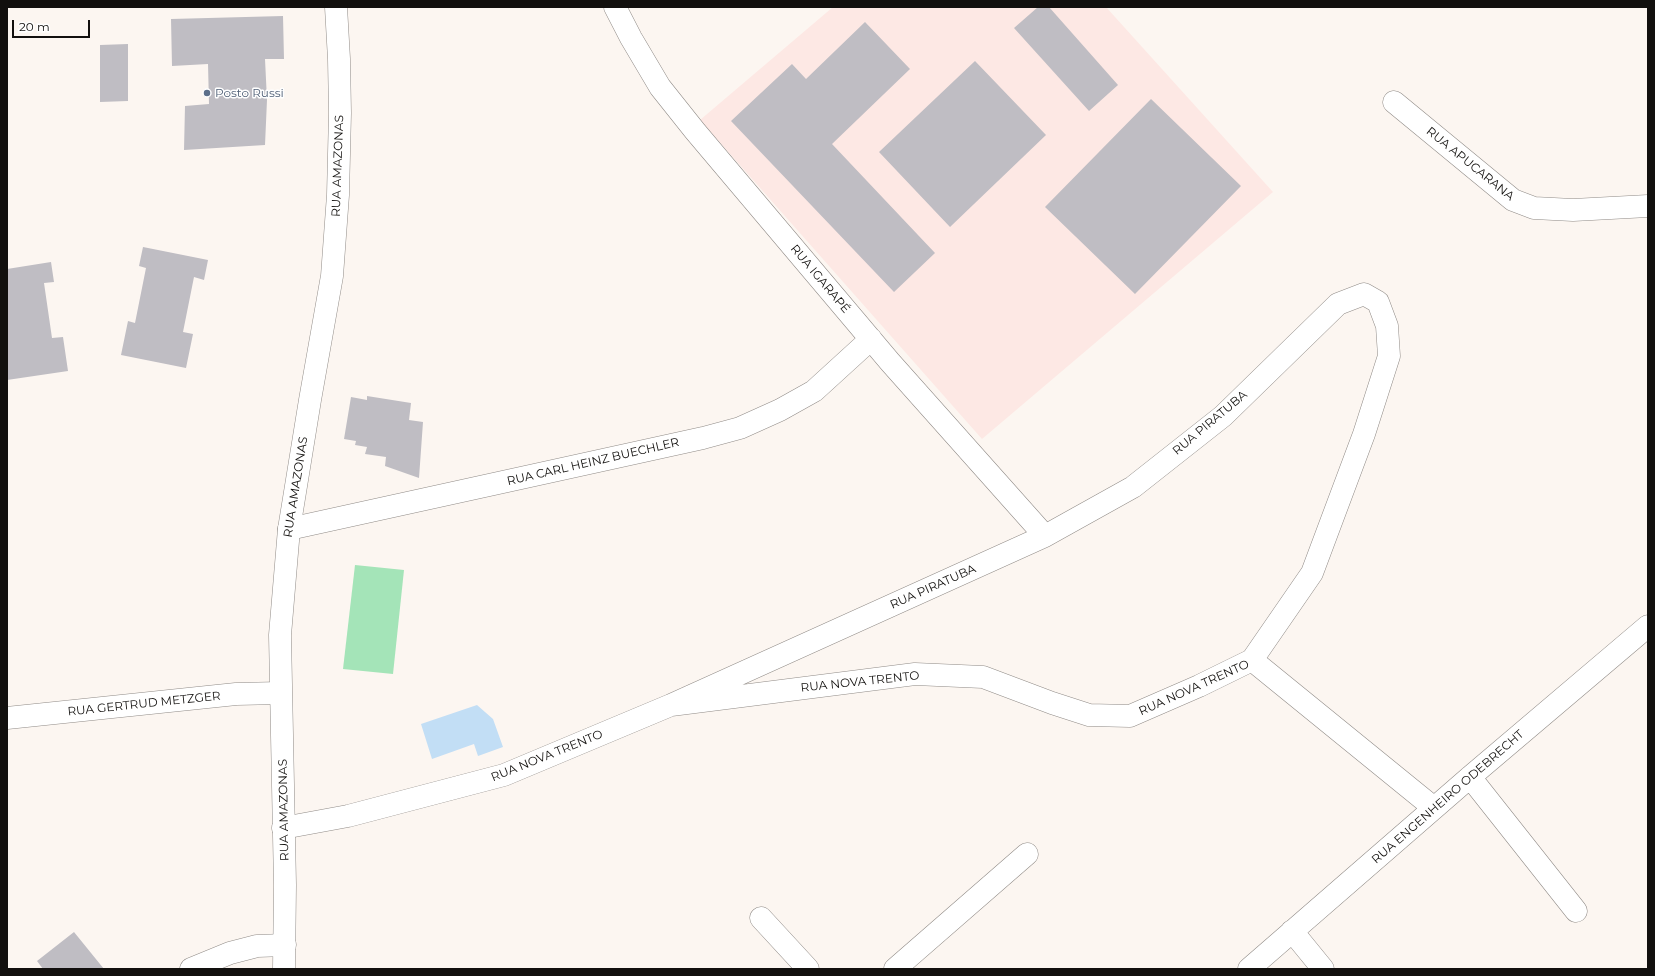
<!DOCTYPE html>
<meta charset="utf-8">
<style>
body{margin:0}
#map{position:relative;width:1655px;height:976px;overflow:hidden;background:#fcf6f1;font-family:Montserrat,sans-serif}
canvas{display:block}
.frame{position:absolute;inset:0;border:8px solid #12100e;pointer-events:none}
.scale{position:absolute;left:12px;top:20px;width:78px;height:18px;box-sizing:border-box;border:2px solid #12100e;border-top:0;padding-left:5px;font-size:12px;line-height:14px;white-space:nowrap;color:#12100e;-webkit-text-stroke:3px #fff;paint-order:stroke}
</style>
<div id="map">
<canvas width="1655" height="976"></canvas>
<div class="frame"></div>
<div class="scale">20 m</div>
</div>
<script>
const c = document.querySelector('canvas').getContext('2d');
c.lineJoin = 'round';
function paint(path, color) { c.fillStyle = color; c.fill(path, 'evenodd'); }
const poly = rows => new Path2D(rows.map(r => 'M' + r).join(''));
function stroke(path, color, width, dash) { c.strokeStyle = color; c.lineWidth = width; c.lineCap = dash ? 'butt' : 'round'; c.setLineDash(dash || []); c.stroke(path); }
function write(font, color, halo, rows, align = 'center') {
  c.font = font + ' Montserrat,sans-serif'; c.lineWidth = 3; c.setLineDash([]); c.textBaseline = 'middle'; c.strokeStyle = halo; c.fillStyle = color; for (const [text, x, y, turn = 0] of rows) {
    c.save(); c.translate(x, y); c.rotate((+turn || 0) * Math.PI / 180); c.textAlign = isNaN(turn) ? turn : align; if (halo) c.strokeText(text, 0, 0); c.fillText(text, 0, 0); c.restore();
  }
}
paint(poly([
 [833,7,1106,7,1273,192,982,439,700,120]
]), '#fde8e4');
paint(poly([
 [355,565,404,570,393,674,343,669]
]), '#a4e4b8');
paint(poly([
 [477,705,493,719,503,747,478,756,474,744,432,759,421,724]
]), '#c2def5');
paint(poly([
 [1038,7,1049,7,1118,85,1089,111,1014,28],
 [283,16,284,59,265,59,267,100,265,145,184,150,185,106,209,104,208,64,172,66,171,19],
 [865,22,910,69,832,144,935,253,894,292,731,121,792,64,806,79],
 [128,44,128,101,100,102,100,45],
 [975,61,1046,135,950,227,879,152],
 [1151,99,1241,186,1135,294,1045,207],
 [143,247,208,260,204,280,194,277,183,332,193,334,186,368,121,355,128,321,135,323,146,268,139,266],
 [51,262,54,282,44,283,52,338,63,337,68,371,7,380,7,269],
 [367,396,411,403,409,420,423,422,419,478,385,466,386,457,365,454,367,447,355,445,356,441,344,439,351,397,367,400],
 [74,932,104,969,43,969,37,961]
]), '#bfbdc3');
const minor = poly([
 [615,7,631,38,660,87,695,131,890,362,1045,536],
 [1394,102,1513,200,1534,208,1573,210,1648,206],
 [289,529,703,438,740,428,780,410,814,391,871,339],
 [1252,660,1434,808],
 [7,718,236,694,280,693],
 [1470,777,1576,911],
 [283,828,348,816,504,775,671,705,915,674,983,677,1052,703,1089,715,1130,716,1199,686,1252,660,1312,573,1364,434,1389,356,1387,326,1378,302,1364,294,1338,304,1223,416,1133,487,1045,536,671,705],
 [761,918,808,969],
 [1292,931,1323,969],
 [191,969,230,953,257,946,285,945],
 [895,969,1027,854],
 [1249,969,1470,777,1648,626]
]);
const major = poly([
 [284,969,285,885,280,635,289,529,310,400,332,276,338,195,340,113,339,59,336,7]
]);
stroke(minor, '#908b87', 23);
stroke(major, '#908b87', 23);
stroke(minor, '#fff', 22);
stroke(major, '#fff', 22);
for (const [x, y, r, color] of [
 [207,93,4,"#5c6f8a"]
]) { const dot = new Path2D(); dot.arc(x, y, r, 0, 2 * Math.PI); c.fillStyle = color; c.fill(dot); stroke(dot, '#fff', 1.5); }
write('12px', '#4e5e75', '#fff', [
 ["Posto Russi",215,93]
], 'left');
write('12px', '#12100e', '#fff', [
 ["RUA APUCARANA",1470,164,39],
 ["RUA AMAZONAS",338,166,-88],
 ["RUA IGARAPÉ",820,279,50],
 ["RUA PIRATUBA",1210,423,-40],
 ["RUA CARL HEINZ BUECHLER",593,462,-13],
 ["RUA AMAZONAS",296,487,-81],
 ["RUA PIRATUBA",933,587,-24],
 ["RUA NOVA TRENTO",860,682,-6],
 ["RUA NOVA TRENTO",1194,688,-24],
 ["RUA GERTRUD METZGER",144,704,-6],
 ["RUA NOVA TRENTO",547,756,-22],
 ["RUA ENGENHEIRO ODEBRECHT",1448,797,-41],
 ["RUA AMAZONAS",284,810,-91]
]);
</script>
